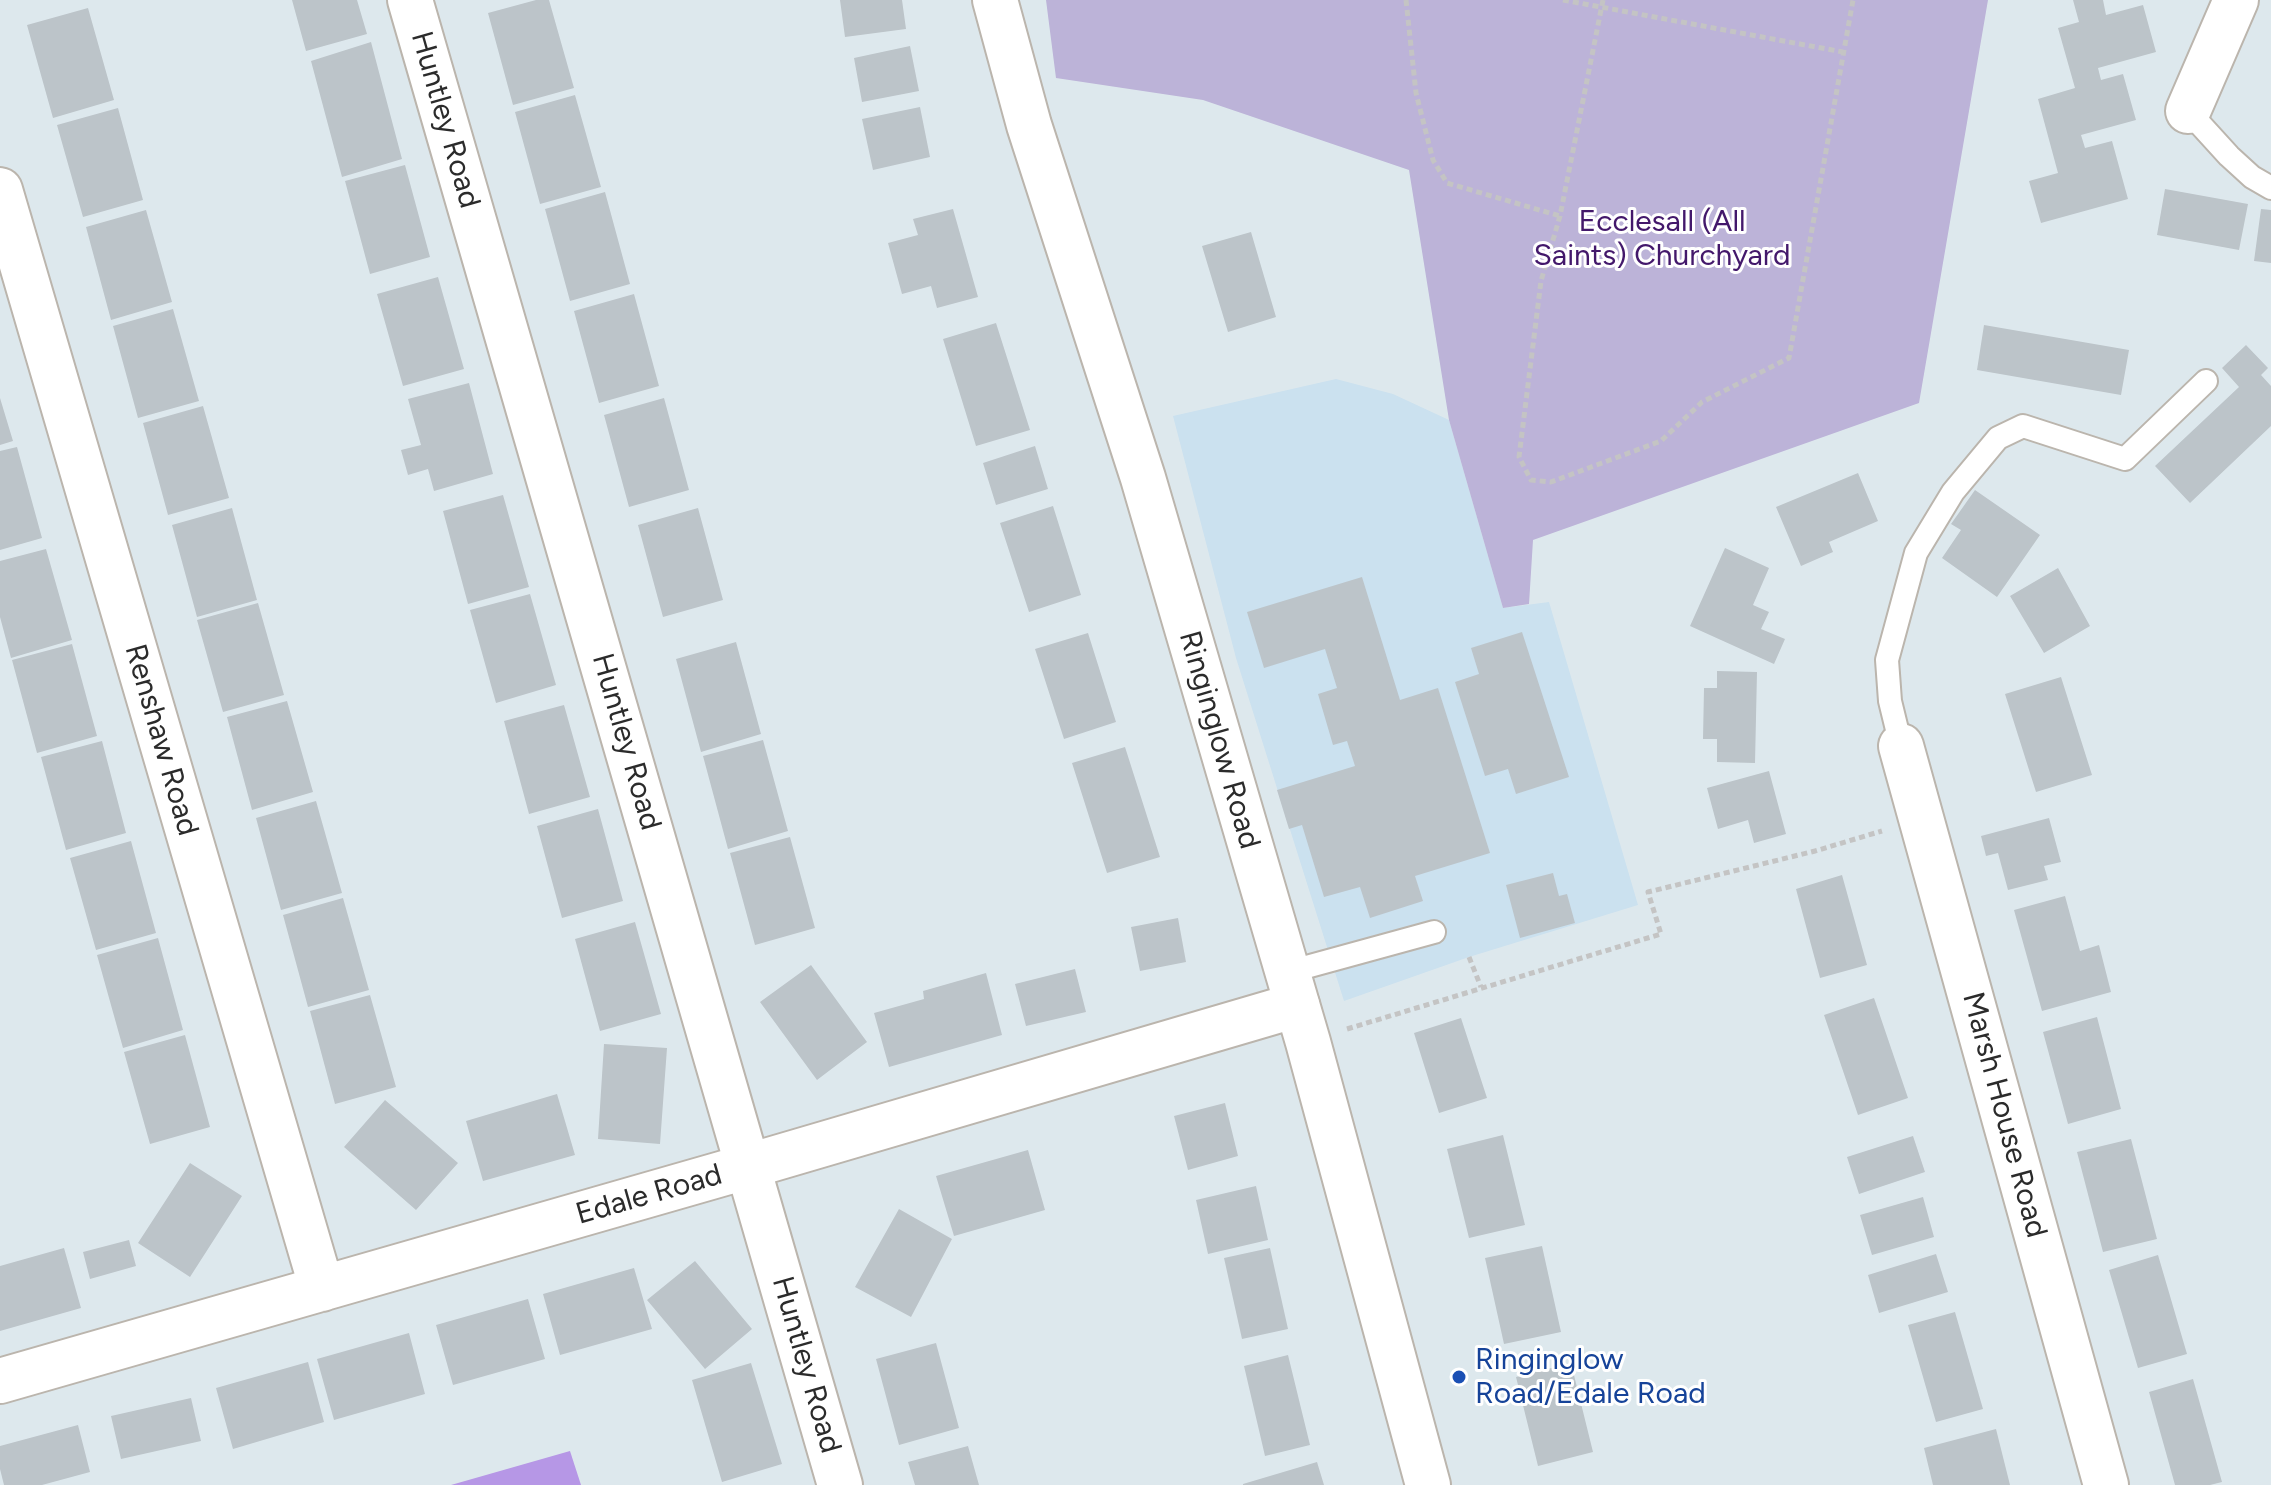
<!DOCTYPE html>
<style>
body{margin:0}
canvas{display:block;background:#dde8ed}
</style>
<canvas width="2271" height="1485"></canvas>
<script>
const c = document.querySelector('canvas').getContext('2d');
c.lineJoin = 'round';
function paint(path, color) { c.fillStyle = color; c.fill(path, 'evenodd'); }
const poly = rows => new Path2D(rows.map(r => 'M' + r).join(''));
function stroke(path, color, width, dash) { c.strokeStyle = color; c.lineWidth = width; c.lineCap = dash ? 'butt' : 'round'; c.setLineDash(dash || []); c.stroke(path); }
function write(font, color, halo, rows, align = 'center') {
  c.font = font + ' Figtree,sans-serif'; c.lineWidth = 6; c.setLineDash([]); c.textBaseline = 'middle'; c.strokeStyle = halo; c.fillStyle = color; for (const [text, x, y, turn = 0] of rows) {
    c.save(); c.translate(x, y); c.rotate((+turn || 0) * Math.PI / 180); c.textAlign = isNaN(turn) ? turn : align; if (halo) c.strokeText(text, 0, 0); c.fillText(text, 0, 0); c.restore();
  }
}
paint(poly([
 [1336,379,1393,394,1449,420,1503,608,1549,602,1638,905,1469,957,1344,1001,1236,658,1173,416]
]), '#cbe1ef');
paint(poly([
 [570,1451,581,1485,451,1485]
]), '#b697e6');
paint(poly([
 [1046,0,1988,0,1919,403,1533,540,1529,604,1503,608,1449,420,1409,170,1203,100,1056,78]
]), '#bcb3d8');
paint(poly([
 [292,0,357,0,367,34,306,51],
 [536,0,549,0,574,88,513,105,488,13],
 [840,0,902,0,906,29,845,37],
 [2073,0,2103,0,2106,15,2143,5,2156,52,2098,68,2101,80,2123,74,2136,120,2081,135,2085,148,2112,141,2128,199,2041,223,2029,181,2058,173,2038,99,2075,88,2058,28,2079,22],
 [88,8,114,100,53,118,27,25],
 [371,42,402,159,342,177,311,61],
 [910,46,919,91,862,102,854,58],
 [575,95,601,187,540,204,515,112],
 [920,107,930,157,873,170,862,119],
 [118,108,143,200,83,217,57,125],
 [405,165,430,257,370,274,345,181],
 [2165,189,2248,204,2239,250,2157,235],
 [605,192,630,284,570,301,545,209],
 [953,209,978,297,937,308,931,286,902,294,888,243,918,235,913,219],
 [2261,209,2271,210,2271,263,2254,261],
 [146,210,172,302,111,320,86,227],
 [1251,232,1276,317,1228,332,1202,246],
 [438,277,464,369,403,386,377,294],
 [634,294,659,386,599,403,574,311],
 [173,309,199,401,138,418,113,326],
 [996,323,1030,430,976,446,943,339],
 [1984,325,2129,350,2121,395,1977,370],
 [2246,345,2268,368,2261,375,2271,386,2271,426,2190,503,2155,466,2239,387,2222,368],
 [469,383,493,474,434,491,428,469,408,475,401,450,421,445,408,399],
 [0,398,13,441,0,445],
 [664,398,689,490,629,507,604,415],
 [203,406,229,498,168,515,143,423],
 [1035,446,1048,489,996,505,983,463],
 [17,447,42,538,0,550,0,451],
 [1858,473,1878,521,1829,542,1833,552,1801,566,1776,507],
 [1975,490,2040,535,1997,597,1942,558,1961,530,1951,524],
 [503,495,529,587,468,604,443,511],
 [1053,506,1081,595,1029,612,1000,523],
 [232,508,257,600,197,617,172,525],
 [698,508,723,600,663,617,638,525],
 [1725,548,1769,568,1753,605,1769,612,1761,629,1785,639,1774,664,1690,626],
 [46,549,72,640,11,658,0,617,0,561],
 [2058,568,2090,626,2044,653,2010,596],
 [1362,577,1400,700,1438,688,1490,853,1415,876,1423,901,1370,918,1360,887,1324,897,1302,825,1289,829,1277,790,1355,766,1347,741,1333,745,1318,694,1337,688,1325,649,1264,668,1247,612],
 [530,594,556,685,496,703,470,610],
 [258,603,284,695,223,712,197,620],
 [1522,632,1569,777,1516,794,1508,769,1485,776,1455,682,1479,674,1471,648],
 [1088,633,1116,722,1064,739,1035,649],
 [736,642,761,734,701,752,676,659],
 [72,644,97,736,37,753,12,660],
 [1717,671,1757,672,1755,763,1717,762,1717,739,1703,739,1704,688,1717,688],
 [2061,677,2092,775,2036,792,2005,694],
 [287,701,313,792,252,810,227,717],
 [564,705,590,797,529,814,504,721],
 [763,740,788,831,728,849,703,756],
 [102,741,126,833,66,850,41,757],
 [1125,747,1160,857,1107,873,1072,763],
 [1769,771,1786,834,1754,843,1748,820,1718,829,1707,788],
 [316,801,342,893,281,910,256,818],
 [598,809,623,901,562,918,537,826],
 [2049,818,2061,862,2044,866,2048,880,2008,890,1998,853,1986,856,1981,836],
 [790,837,815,928,755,945,730,853],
 [131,841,156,933,96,950,70,858],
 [1553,873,1559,896,1567,894,1575,923,1520,938,1506,885],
 [1842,875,1867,965,1820,978,1796,889],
 [2065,896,2080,951,2099,945,2111,992,2042,1011,2014,910],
 [343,898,369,990,308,1007,283,915],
 [1178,918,1186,962,1140,971,1131,927],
 [635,922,661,1014,600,1031,575,939],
 [158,938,183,1030,123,1048,97,955],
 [811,965,867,1042,817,1080,760,1002],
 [1075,969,1086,1012,1026,1026,1015,984],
 [986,973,1002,1035,889,1067,874,1013,924,999,923,991],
 [370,995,396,1087,335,1104,310,1011],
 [1874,998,1908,1098,1858,1115,1824,1015],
 [2097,1017,2121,1109,2068,1124,2043,1032],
 [1461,1018,1487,1098,1439,1113,1414,1033],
 [185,1035,210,1127,150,1144,124,1052],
 [604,1044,667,1048,660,1144,598,1139],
 [557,1094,575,1155,483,1181,466,1121],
 [385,1100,458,1163,416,1210,344,1147],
 [1225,1103,1238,1156,1188,1170,1174,1116],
 [1503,1135,1525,1225,1469,1238,1447,1149],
 [1913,1136,1925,1172,1859,1194,1847,1157],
 [2131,1139,2157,1239,2103,1252,2077,1152],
 [1028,1150,1045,1210,954,1236,936,1176],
 [190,1163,242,1196,190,1277,138,1243],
 [1256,1186,1268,1240,1208,1254,1196,1200],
 [1923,1197,1934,1237,1872,1255,1860,1215],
 [899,1209,952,1239,911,1317,855,1287],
 [129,1240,136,1266,90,1279,83,1252],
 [1542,1246,1561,1332,1504,1344,1485,1258],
 [64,1248,81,1308,0,1331,0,1266],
 [1270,1248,1288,1329,1242,1339,1224,1258],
 [1936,1254,1948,1292,1879,1313,1868,1275],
 [2158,1255,2187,1354,2138,1368,2109,1270],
 [695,1261,752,1329,705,1369,647,1300],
 [634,1268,652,1329,560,1355,543,1294],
 [528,1299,545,1359,453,1385,436,1325],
 [1955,1312,1983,1409,1936,1422,1908,1325],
 [409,1333,425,1394,334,1420,317,1359],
 [936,1343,959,1428,899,1445,876,1359],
 [1288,1355,1310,1445,1265,1456,1244,1366],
 [308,1362,324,1422,233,1449,216,1388],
 [751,1363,782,1464,722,1482,692,1380],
 [1571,1363,1593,1452,1538,1466,1516,1377],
 [2193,1379,2222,1482,2210,1485,2175,1485,2149,1392],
 [191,1398,201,1441,121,1459,111,1416],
 [78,1425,90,1472,42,1485,4,1485,0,1469,0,1446],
 [1996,1429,2010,1485,1933,1485,1924,1448],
 [968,1446,979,1485,915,1485,908,1462],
 [1317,1462,1324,1485,1243,1485,1243,1484]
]), '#bcc4c9');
const lane = poly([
 [2188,111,2229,156,2252,177,2271,188],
 [1901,746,1890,701,1887,660,1916,553,1953,492,1998,438,2023,426,2125,459,2206,381],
 [1288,972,1434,932]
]);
const street = poly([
 [410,0,840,1485],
 [2188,111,2236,0],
 [0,190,322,1289],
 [1901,746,2106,1485],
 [0,1381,749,1166,1297,1005]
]);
const secondary = poly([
 [995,0,1029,125,1143,478,1308,1042,1428,1485]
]);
stroke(lane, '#bbb5ad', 26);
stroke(street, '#bbb5ad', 48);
stroke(secondary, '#bbb5ad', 48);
stroke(poly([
 [1406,0,1416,93,1433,160,1447,183,1560,216],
 [1563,0,1843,52],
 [1603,0,1560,216,1541,281,1519,457,1531,480,1551,482,1661,441,1702,402,1789,358,1853,0],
 [1469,957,1481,987],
 [1347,1029,1661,934,1648,892,1815,851,1882,831]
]), '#c4c4c4', 5, [6, 4]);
stroke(lane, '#fff', 22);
stroke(street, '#fff', 44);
stroke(secondary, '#fff', 44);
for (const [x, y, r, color] of [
 [1459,1377,8,"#1a4fb4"]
]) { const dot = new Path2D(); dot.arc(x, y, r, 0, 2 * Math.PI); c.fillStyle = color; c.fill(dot); stroke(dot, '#fff', 3); }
write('30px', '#2b2b2b', '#fff', [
 ["Huntley Road",445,120,74],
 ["Renshaw Road",161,740,74],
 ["Ringinglow Road",1219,740,74],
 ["Huntley Road",626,742,74],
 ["Marsh House Road",2004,1115,75],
 ["Edale Road",649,1195,-16],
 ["Huntley Road",806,1365,74]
]);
write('30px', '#43186b', '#fff', [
 ["Ecclesall (All",1662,222],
 ["Saints) Churchyard",1662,256]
]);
write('30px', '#164399', '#fff', [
 ["Ringinglow",1475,1360],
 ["Road/Edale Road",1475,1394]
], 'left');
</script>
